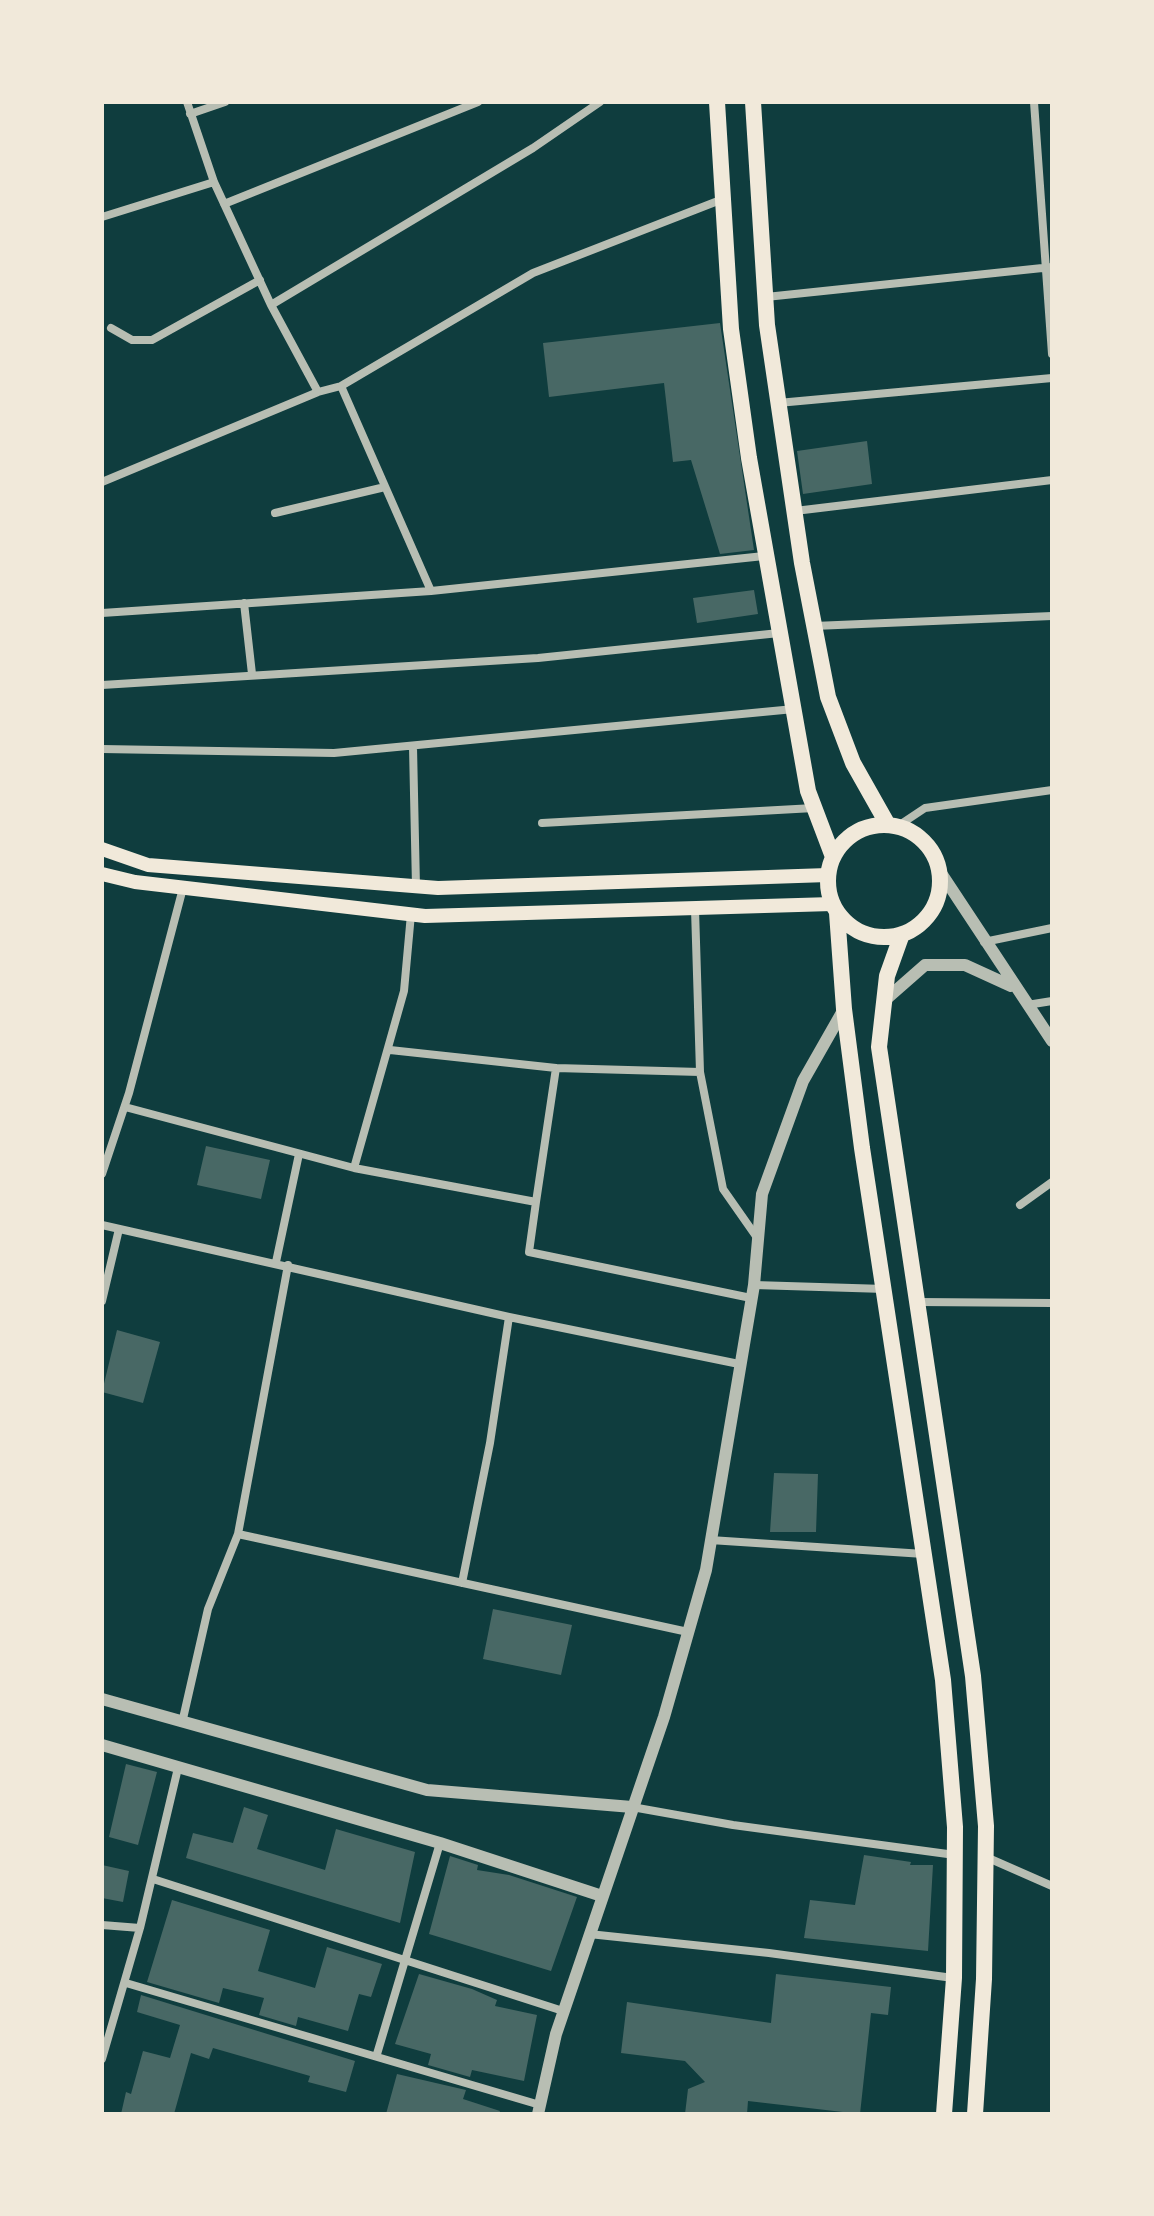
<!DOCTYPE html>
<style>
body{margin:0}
#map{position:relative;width:1154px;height:2216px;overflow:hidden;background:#0f3d3e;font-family:Lato,sans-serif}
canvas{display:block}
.frame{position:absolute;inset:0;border:104px solid #f1e9da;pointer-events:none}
</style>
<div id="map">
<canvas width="1154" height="2216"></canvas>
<div class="frame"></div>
</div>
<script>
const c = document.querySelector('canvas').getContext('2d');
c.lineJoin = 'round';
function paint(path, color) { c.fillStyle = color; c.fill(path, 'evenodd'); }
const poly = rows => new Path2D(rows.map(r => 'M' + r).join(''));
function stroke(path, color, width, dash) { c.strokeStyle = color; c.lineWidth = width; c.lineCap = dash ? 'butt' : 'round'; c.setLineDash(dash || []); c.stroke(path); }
paint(poly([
 [720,323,754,550,720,554,691,460,673,462,664,383,549,397,543,343],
 [867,441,872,484,803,494,797,451],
 [754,590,758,614,697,623,693,598],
 [206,1146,270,1160,261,1199,197,1185],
 [117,1330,160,1342,143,1403,102,1392],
 [774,1473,818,1474,816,1532,770,1532],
 [493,1609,572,1625,561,1675,483,1659],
 [126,1764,157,1772,138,1845,109,1837],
 [244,1807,268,1815,257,1849,325,1870,336,1829,415,1852,400,1923,186,1858,193,1833,233,1843],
 [864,1855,911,1862,910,1865,933,1865,928,1951,804,1938,810,1900,855,1905],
 [450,1856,478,1865,477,1870,509,1875,577,1897,551,1971,429,1934],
 [102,1865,129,1871,123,1902,102,1898],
 [172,1900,270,1930,258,1971,315,1988,327,1947,382,1964,371,1997,359,1994,348,2031,298,2017,296,2026,259,2015,264,1998,223,1988,219,2003,147,1982],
 [419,1974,472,1989,497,2000,495,2006,537,2015,524,2081,472,2070,470,2077,428,2065,431,2054,395,2044],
 [776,1974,891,1987,888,2015,871,2013,860,2114,748,2101,747,2114,685,2114,688,2089,705,2082,685,2061,621,2053,627,2002,771,2023],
 [141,1995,355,2061,346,2092,308,2082,310,2076,213,2048,209,2059,191,2053,174,2114,121,2114,126,2092,131,2094,143,2051,170,2058,180,2025,137,2012],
 [397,2074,466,2090,463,2099,500,2111,499,2114,386,2114]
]), '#486865');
stroke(poly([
 [187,102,214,182,271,305,318,392],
 [1034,102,1052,354],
 [190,114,225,102],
 [224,204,478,102],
 [102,217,214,182],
 [766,297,1052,267],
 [271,305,533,148,600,102],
 [111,328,132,340,152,340,260,280],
 [341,386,431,591,764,556],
 [778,403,1052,378],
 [102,482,318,392,341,386,533,273,723,199],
 [795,511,1052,480],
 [275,513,385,487],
 [244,603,252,674],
 [102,613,431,591],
 [814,626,1052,616],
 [102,685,538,658,779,633],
 [413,747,416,887],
 [102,749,334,753,794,709],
 [542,823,814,808],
 [898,826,925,808,1052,790],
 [695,909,700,1072,723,1189,758,1239],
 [984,942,1052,928],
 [1027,1005,1052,1001],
 [390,1050,556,1068,700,1072],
 [125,1107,354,1168,536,1202,529,1252,751,1298],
 [354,1168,404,991,411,914],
 [102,1174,129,1093,183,888],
 [536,1202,556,1068],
 [1020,1205,1052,1182],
 [102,1225,509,1317,739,1364],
 [276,1262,299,1154],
 [754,1285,885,1289],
 [102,1301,119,1229],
 [918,1302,1052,1303],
 [238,1534,688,1632],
 [710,1540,924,1554],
 [462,1583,490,1443,509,1317],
 [182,1723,208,1609,238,1534,288,1265],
 [632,1807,733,1825,955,1855],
 [986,1857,1052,1886],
 [153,1879,563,2011],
 [102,1925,140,1928],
 [589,1934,769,1953,953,1978],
 [126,1983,540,2105],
 [377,2054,440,1843],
 [102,2059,140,1928,178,1768]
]), '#b8beb3', 8);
stroke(poly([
 [939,870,1052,1041],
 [884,1001,925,965,965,965,1011,986],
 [102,1699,427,1790,632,1807],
 [102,1745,440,1843,602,1896],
 [538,2114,556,2034,664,1717,706,1570,754,1285,762,1194,803,1081,844,1009]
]), '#b8beb3', 12);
stroke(poly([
 [102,849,148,865,438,888,828,875],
 [102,874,135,882,425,916,832,904]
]), '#f1e9da', 14);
stroke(poly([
 [717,102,731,329,749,458,808,791,833,857],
 [753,102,767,325,802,563,828,697,853,763,888,825],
 '828 881a56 56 0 1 1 112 0a56 56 0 1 1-112 0Z',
 [837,913,844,1009,862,1148,943,1680,955,1827,954,1978,944,2114],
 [902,934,887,976,879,1047,973,1676,986,1826,984,1979,975,2114]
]), '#f1e9da', 16);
</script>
